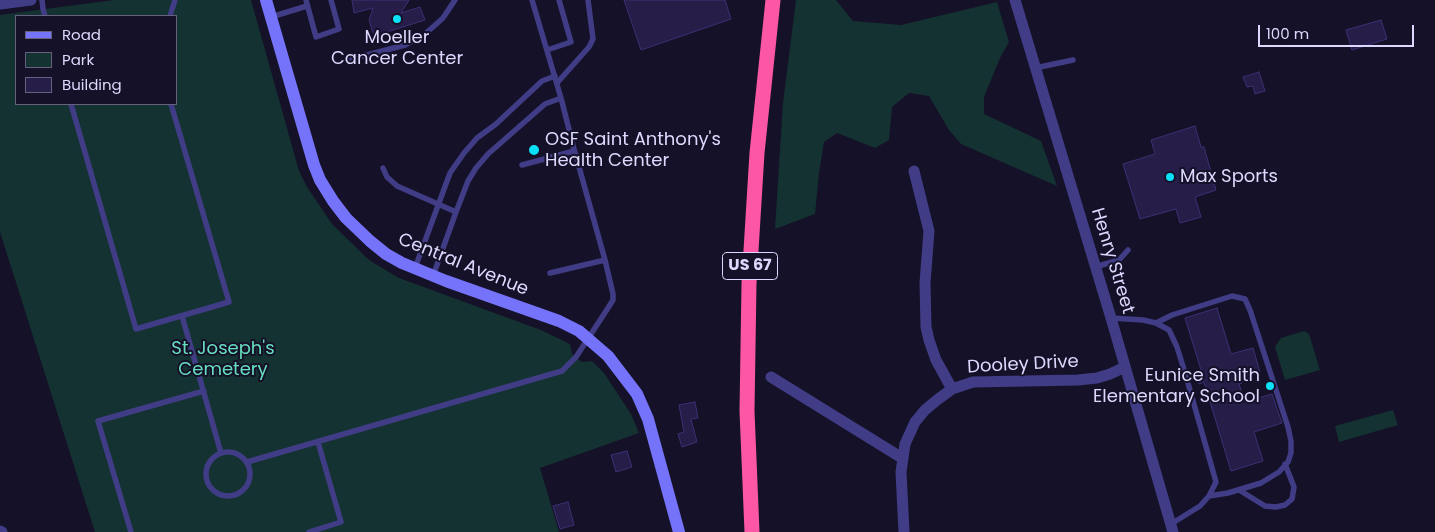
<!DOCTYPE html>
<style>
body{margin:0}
#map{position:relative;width:1435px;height:532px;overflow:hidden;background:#151128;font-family:Poppins,sans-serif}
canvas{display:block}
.legend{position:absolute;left:15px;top:15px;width:162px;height:90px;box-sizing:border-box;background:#151128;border:1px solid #65617e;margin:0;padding:6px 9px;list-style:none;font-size:15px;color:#ddd9fe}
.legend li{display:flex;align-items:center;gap:10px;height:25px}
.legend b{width:25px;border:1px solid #65617e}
.scale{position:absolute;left:1258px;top:25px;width:156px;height:22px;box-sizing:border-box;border:2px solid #ddd9fe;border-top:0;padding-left:6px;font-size:15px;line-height:18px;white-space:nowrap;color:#ddd9fe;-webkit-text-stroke:4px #151128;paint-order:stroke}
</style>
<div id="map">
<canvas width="1435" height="532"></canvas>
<ul class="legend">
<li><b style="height:6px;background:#7673fb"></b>Road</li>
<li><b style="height:14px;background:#143231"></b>Park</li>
<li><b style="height:14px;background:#261d49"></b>Building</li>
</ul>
<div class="scale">100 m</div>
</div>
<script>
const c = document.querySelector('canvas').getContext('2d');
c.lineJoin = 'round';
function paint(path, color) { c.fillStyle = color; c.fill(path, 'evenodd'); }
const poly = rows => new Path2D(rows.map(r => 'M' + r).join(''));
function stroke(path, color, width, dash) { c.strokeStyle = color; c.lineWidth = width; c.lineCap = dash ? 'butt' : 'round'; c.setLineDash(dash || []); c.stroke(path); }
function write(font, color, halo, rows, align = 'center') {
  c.font = font + ' Poppins,sans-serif'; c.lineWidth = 4; c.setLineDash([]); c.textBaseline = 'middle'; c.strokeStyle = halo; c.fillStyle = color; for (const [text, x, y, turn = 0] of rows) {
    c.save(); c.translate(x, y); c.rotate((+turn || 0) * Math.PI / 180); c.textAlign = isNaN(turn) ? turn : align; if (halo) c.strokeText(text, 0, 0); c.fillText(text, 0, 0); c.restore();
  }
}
paint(poly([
 [114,0,251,0,299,171,307,187,332,224,369,260,399,278,541,330,570,344,572,354,582,362,592,361,604,373,631,414,639,433,540,468,559,532,95,532,0,232,0,15],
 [16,16,176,16,176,104,16,104],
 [796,0,836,0,853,21,901,25,997,2,1009,42,1000,58,984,97,984,114,1041,141,1057,186,961,144,949,130,929,96,909,93,892,107,889,140,875,148,837,133,824,142,819,173,815,214,775,229,783,103],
 [1304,331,1309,334,1320,370,1285,380,1275,347,1281,338],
 [1393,410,1398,425,1339,442,1335,426]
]), '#143231');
const building = poly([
 [352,0,409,0,401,13,420,7,425,20,374,36,369,20,373,8,354,13,352,0],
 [624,0,725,0,731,19,641,50,624,0],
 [1381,20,1387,39,1352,50,1346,30,1381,20],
 [1259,72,1265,91,1255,94,1253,86,1247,87,1243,77,1259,72],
 [1195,126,1201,147,1204,147,1216,190,1195,197,1201,217,1180,223,1176,209,1140,219,1123,164,1155,154,1151,140,1195,126],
 [1217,308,1231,354,1253,348,1260,372,1241,378,1242,383,1239,384,1245,402,1272,394,1282,423,1254,432,1263,461,1231,471,1204,382,1199,384,1195,372,1201,370,1185,318,1217,308],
 [695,402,698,418,691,419,697,442,682,447,678,434,684,432,679,405,695,402],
 [627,451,632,467,616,472,611,455,627,451],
 [568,502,574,525,560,529,553,506,568,502]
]);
paint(building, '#261d49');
stroke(building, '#3d3074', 1);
stroke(poly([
 [42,0,43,9,45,16],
 [306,0,316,37,339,29,331,0],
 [170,16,175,0],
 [271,17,307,6],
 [547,50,571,42,559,0],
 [348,60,405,45,424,35,443,18,455,0],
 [1035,68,1073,60],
 [557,83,589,47,593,39,588,0],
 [71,104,136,329,229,302,171,104],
 [522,165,574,151],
 [383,168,387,177,397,186,456,212],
 [1095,267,1119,260,1128,250],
 [415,268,450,173,464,153,477,138,496,124,542,81,555,76],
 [550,273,605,260],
 [433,276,456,212,468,181,476,168,488,154,545,104,561,98],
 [182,316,221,453],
 [1111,318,1143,320,1156,323,1169,330,1177,347,1186,376,1216,482,1209,496,1200,506,1171,524],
 [1156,323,1172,315,1232,296,1245,299,1250,310,1288,427,1291,441,1291,453,1288,462,1279,472,1261,483,1228,493,1209,496],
 '206 474a22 22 0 1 1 44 0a22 22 0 1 1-44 0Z',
 [247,462,562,371,576,357,608,308,613,300,613,294,605,260,574,149,561,98,532,0],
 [1239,490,1265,506,1276,507,1285,505,1292,499,1294,487,1285,464],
 [131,532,98,421,204,391],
 [309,532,341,522,318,442]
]), '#403d86', 5.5);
stroke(poly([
 [1015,0,1111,318,1173,532],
 [0,4,31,0],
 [914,171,929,231,925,283,926,327,929,340,936,360,952,389],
 [771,377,902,458],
 [0,531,2,532],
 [904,532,901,472,905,444,915,422,925,410,937,400,952,389,973,382,1078,380,1097,378,1110,374,1125,367]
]), '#403d86', 11);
stroke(poly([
 [266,0,314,165,320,180,333,201,346,218,370,241,386,254,402,263,446,281,559,321,579,331,608,356,637,394,648,419,679,532]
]), '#7673fb', 12);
stroke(poly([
 [752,532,747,411,749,283,757,153,773,0]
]), '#fb57a6', 15);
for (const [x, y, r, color] of [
 [397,19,5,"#0ae1f9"],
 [534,150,6,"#0ae1f9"],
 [1170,177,5,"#0ae1f9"],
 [1270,386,5,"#0ae1f9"]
]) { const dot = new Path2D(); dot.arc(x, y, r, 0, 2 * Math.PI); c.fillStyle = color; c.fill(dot); stroke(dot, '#151128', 2); }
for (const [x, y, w] of [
 [750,266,55]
]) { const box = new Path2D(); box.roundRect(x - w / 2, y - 13.5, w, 27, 4); c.fillStyle = '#151128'; c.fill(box); stroke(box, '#ddd9fe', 1); }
write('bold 16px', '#ddd9fe', null, [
 ["US 67",750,266]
]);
write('18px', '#ddd9fe', '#151128', [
 ["Moeller",397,38,"center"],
 ["Cancer Center",397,59,"center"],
 ["OSF Saint Anthony's",545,140],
 ["Health Center",545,161],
 ["Max Sports",1180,177],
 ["Eunice Smith",1260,376,"right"],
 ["Elementary School",1260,397,"right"]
], 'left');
write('18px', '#ddd9fe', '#151128', [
 ["Henry Street",1112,261,73],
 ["Central Avenue",463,265,22],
 ["Dooley Drive",1023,365,-3]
]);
write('18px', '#66debf', '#151128', [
 ["St. Joseph's",223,349],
 ["Cemetery",223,370]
]);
</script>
